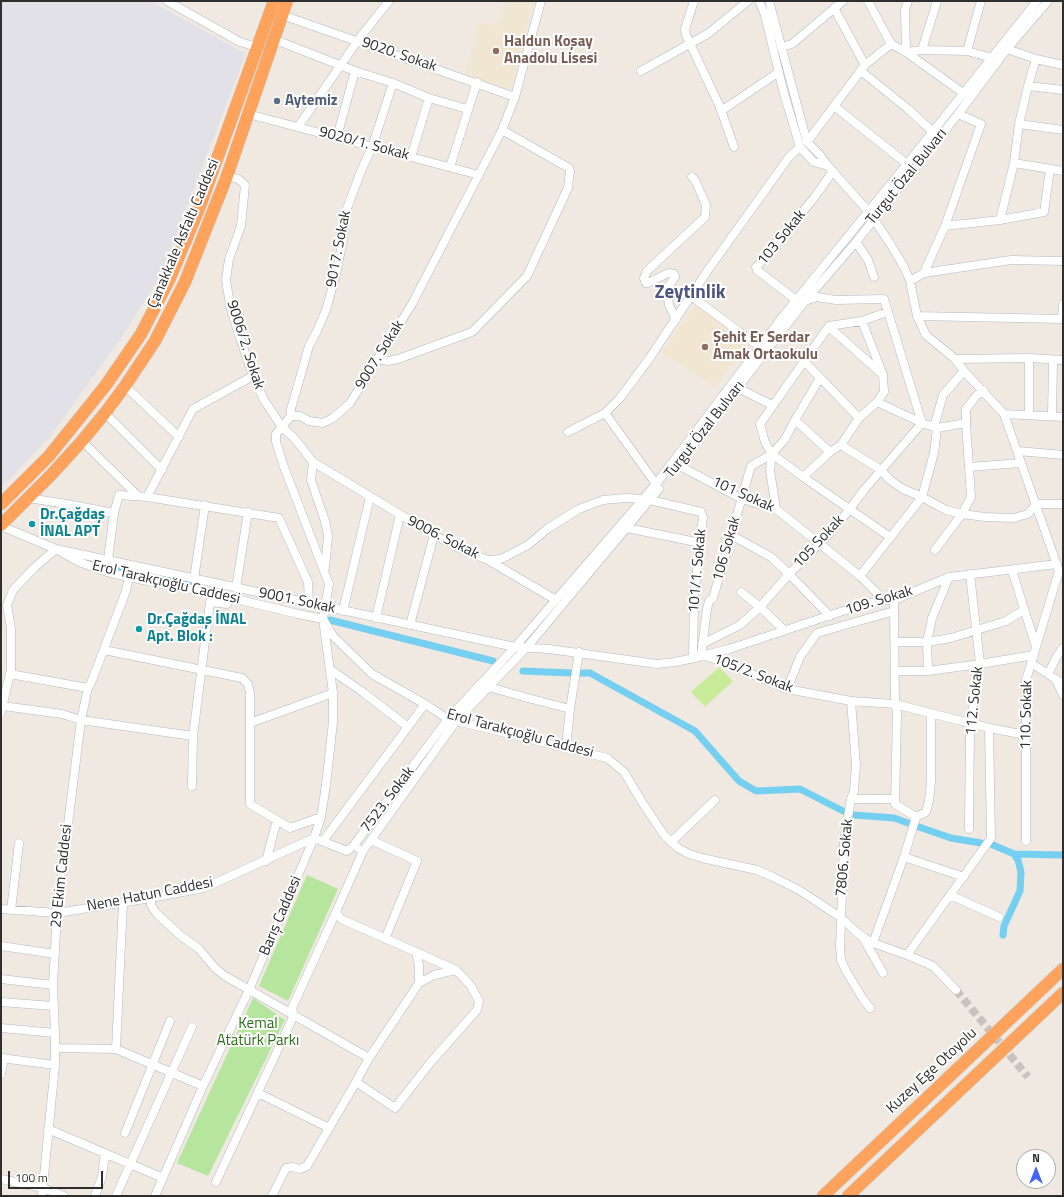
<!DOCTYPE html>
<meta charset="utf-8">
<style>
body{margin:0}
#map{position:relative;width:1064px;height:1197px;overflow:hidden;background:#efe9e1;font-family:"Titillium Web",sans-serif}
canvas{display:block}
.frame{position:absolute;inset:0;border:2px solid #2e2e2e;pointer-events:none}
.north{position:absolute;left:1016px;top:1149px;width:40px;height:40px;box-sizing:border-box;background:#fff;border:1px solid #ababab;border-radius:50%;rotate:0deg;font-size:11px;font-weight:700;line-height:16px;text-align:center;color:#2e2e2e}
.north::after{content:'';display:block;margin:auto;width:14px;height:18px;background:#4264fb;clip-path:polygon(50% 0,100% 100%,50% 72%,0 100%)}
.scale{position:absolute;left:8px;top:1171px;width:95px;height:18px;box-sizing:border-box;border:2px solid #2e2e2e;border-top:0;padding-left:5px;font-size:12px;line-height:14px;white-space:nowrap;color:#2e2e2e;-webkit-text-stroke:3px #fff;paint-order:stroke}
</style>
<div id="map">
<canvas width="1064" height="1197"></canvas>
<div class="frame"></div>
<div class="north">N</div>
<div class="scale">100 m</div>
</div>
<script>
const c = document.querySelector('canvas').getContext('2d');
c.lineJoin = 'round';
function paint(path, color) { c.fillStyle = color; c.fill(path, 'evenodd'); }
const poly = rows => new Path2D(rows.map(r => 'M' + r).join(''));
function stroke(path, color, width, dash) { c.strokeStyle = color; c.lineWidth = width; c.lineCap = dash ? 'butt' : 'round'; c.setLineDash(dash || []); c.stroke(path); }
function write(font, color, halo, rows, align = 'center') {
  c.font = font + ' "Titillium Web",sans-serif'; c.lineWidth = 4; c.setLineDash([]); c.textBaseline = 'middle'; c.strokeStyle = halo; c.fillStyle = color; for (const [text, x, y, turn = 0] of rows) {
    c.save(); c.translate(x, y); c.rotate((+turn || 0) * Math.PI / 180); c.textAlign = isNaN(turn) ? turn : align; if (halo) c.strokeText(text, 0, 0); c.fillText(text, 0, 0); c.restore();
  }
}
paint(poly([
 [1,1,150,1,246,54,159,278,122,337,49,438,1,488]
]), '#e3e1e8');
paint(poly([
 [506,1,534,1,510,90,465,75,480,21,497,26],
 [695,305,747,340,715,388,662,353]
]), '#f0e6d1');
paint(poly([
 [307,875,338,889,288,1001,259,986],
 [253,998,285,1020,208,1176,177,1163]
]), '#b6e59e');
paint(poly([
 [719,667,733,681,705,707,691,692]
]), '#c9ec9a');
stroke(poly([
 [75,557,123,569],
 [134,572,196,586],
 [330,620,493,661],
 [523,671,570,673],
 [582,673,590,673,695,731,739,781,756,791,800,789,843,811],
 [854,815,894,818,908,823],
 [919,827,951,838,981,843],
 [993,845,1014,854,1063,855],
 [1003,935,1004,926,1020,891,1021,872,1018,860,1014,854]
]), '#75cff0', 7);
stroke(poly([
 [956,990,1028,1077]
]), '#c8c4bd', 8, [8, 4]);
const minor = poly([
 [167,1,240,42,257,47],
 [694,1,685,29,686,35,720,107,734,147],
 [759,1,765,15,783,90,800,147,814,162,828,166],
 [769,1,807,142,820,155,828,166,869,212,891,245,904,267,910,281,917,316,926,335,955,359,964,371,1004,414,1059,571,1063,573],
 [868,1,891,44],
 [908,1,905,10,906,52,922,50,967,51,992,58],
 [834,8,865,65],
 [282,15,515,97],
 [273,39,355,71,393,83,429,98,467,109],
 [781,47,792,44,843,1],
 [1007,49,1036,59,1063,65],
 [922,50,937,1],
 [967,51,981,1],
 [641,71,709,33,748,1],
 [861,71,908,109,933,132],
 [1028,86,1063,90],
 [834,106,907,164],
 [721,111,779,72],
 [248,114,479,175],
 [1019,124,1063,130],
 [298,127,358,40,389,1],
 [337,137,355,71],
 [807,142,865,65,891,44,906,52,963,93],
 [411,157,429,98],
 [1014,163,1063,171],
 [450,167,477,82],
 [833,171,814,198,760,263,756,267,757,270,796,300,805,301,817,297,836,300,884,299,922,423],
 [227,176,238,179,245,185,241,226,229,259,226,280,230,305,238,332,253,376,264,400,282,427,295,439,313,462,434,535,467,552,488,560,501,559,528,545,547,529,579,509,603,500,626,498,643,499],
 [1000,220,1044,212,1050,169],
 [945,226,1000,220,1014,163,1019,124,1028,86,1036,59],
 [856,242,868,260,874,277],
 [924,273,945,226,981,124,958,114],
 [910,281,924,273,1011,260,1063,261],
 [691,296,760,347],
 [887,312,862,321,829,326,760,424,765,442,772,454,803,477,830,452,841,445,859,418,877,402,922,423,934,427],
 [917,316,1063,319],
 [676,319,669,305,667,293,668,287,675,277,674,274,669,273,666,274,648,283,646,283,644,278,647,271,705,217,706,205,695,180,692,177],
 [1062,319,1063,304],
 [862,321,883,375,884,392,877,402],
 [829,327,882,374],
 [1029,358,1029,414],
 [377,359,388,361,398,359,472,332,527,276,568,188,570,171,569,168,502,130],
 [955,359,1029,358,1063,360],
 [804,361,859,418],
 [125,386,179,437],
 [733,387,738,388,772,405],
 [105,413,162,470],
 [605,413,656,484],
 [1004,414,1063,417],
 [291,416,291,409,309,346,317,331,326,310,336,274,343,240,346,211,361,171,372,147,393,83],
 [1052,416,1053,360],
 [795,420,830,452],
 [966,423,966,409,977,395,984,391],
 [937,428,966,423,969,467,1021,463],
 [568,432,605,413,620,398,649,359,708,270,789,157,800,147],
 [82,441,138,496],
 [841,445,881,470,890,480,903,489,922,497,946,510,962,514,985,517,1013,518,1028,514,1036,504,1063,504],
 [1018,451,1063,455],
 [688,452,805,301,856,242,958,114,1007,49,1048,1],
 [313,462,311,480,325,521,328,536,325,568],
 [678,465,742,499,776,509,860,576],
 [803,477,890,537],
 [147,497,193,409,253,376],
 [28,498,67,504,114,513],
 [650,500,701,512,703,517,694,597,693,658],
 [776,509,770,470,772,454,785,439,795,420,820,378],
 [1,526,56,549,79,562,107,572,128,577,211,593,298,614,323,619,333,636,372,674,425,704,448,719,607,758,624,772,642,802,664,835,678,848,689,854,702,858,757,870,773,877,799,890,840,917,861,936,873,943,907,955,933,966,956,990],
 [627,528,701,543],
 [731,535,771,557,789,574,830,616],
 [935,550,962,514,971,497,969,467],
 [108,560,114,513,119,495,147,497,279,518,308,582,309,603],
 [488,560,556,600],
 [1012,570,1036,647],
 [194,579,205,505],
 [236,588,248,512],
 [741,592,760,607,784,630],
 [884,600,860,576,922,497,934,453,937,428,934,427,943,395,964,371],
 [894,600,895,704,897,712,895,804,916,817],
 [343,611,370,497],
 [376,618,400,515],
 [410,625,434,535],
 [895,642,927,642,951,638,1006,621,1024,610],
 [702,644,740,625,760,607,789,574,828,535,849,510,864,490,922,423],
 [104,650,242,678,248,684,250,693,250,804,290,828,321,817],
 [705,655,729,649,858,606,884,600,894,600,949,577,1057,564],
 [701,656,707,609,709,601,713,598,751,466,772,454],
 [1031,663,1063,684],
 [331,670,364,693,408,727],
 [895,671,928,671,980,664,1034,655],
 [928,671,927,642,932,618,949,577],
 [10,674,88,688],
 [1048,674,1057,656,1063,648],
 [1056,680,1063,695],
 [489,687,524,697,570,709],
 [787,689,800,657,817,633,894,611],
 [851,701,856,765,854,791,851,799,844,841,840,947,841,960,846,971,863,999,870,1008],
 [3,706,62,714,81,720,193,736],
 [1,712,11,669,11,629,7,605,13,590,35,567,56,549,515,647,549,649,657,664,675,662,704,656,721,661,787,689,851,701,895,704,989,728,1026,735],
 [250,723,333,693],
 [566,747,570,709,579,652],
 [192,786,193,736,210,602,227,604,228,597],
 [851,799,895,799],
 [916,817,926,812,929,801,931,781,931,714],
 [969,829,970,725,980,664,970,574],
 [314,838,347,851,354,845,448,719,515,647,656,484,784,315,907,164,1037,1],
 [371,840,417,861,385,939],
 [323,841,425,704],
 [1026,841,1026,680,1059,571],
 [671,842,715,800],
 [359,849,363,851,336,912,341,919,416,952,419,965,419,983,369,1058,356,1082,395,1108,430,1063,477,1010,479,1001,471,986,456,970,416,952],
 [363,851,457,720,527,647,659,489],
 [904,857,964,877],
 [266,861,277,820],
 [950,895,999,917],
 [151,898,151,905,156,913,180,935,199,949,215,968,225,976,369,1058],
 [1,909,57,913,151,898,204,888,314,838],
 [11,910,19,843],
 [862,936,883,973],
 [873,943,904,857,916,817],
 [1,946,55,954],
 [907,955,991,838,989,728],
 [1,979,53,985],
 [419,983,434,975,456,970],
 [1,1002,53,1006],
 [1,1028,55,1033],
 [55,1048,116,1049,203,1086],
 [116,1049,123,903],
 [1,1058,55,1065],
 [1,1074,4,1058],
 [258,1093,329,1128],
 [48,1129,163,1178],
 [125,1133,170,1021],
 [1,1179,43,1188,64,1196],
 [216,1182,294,1015,292,1008,336,912],
 [42,1196,55,1065,55,1033,53,985,57,913,81,720,88,688,91,683,126,591,131,565],
 [95,1196,102,1177,105,1153],
 [116,1196,192,1027],
 [155,1196,203,1086,249,990,314,838,321,817,326,785,333,722,333,693,323,619,329,584,284,467,276,442,276,434,291,416,300,416,309,421,323,423,333,418,350,403,412,304,502,130,515,97,541,1],
 [272,1196,286,1168,292,1167,300,1169,307,1166,356,1082]
]);
const highway = poly([
 [1,504,49,456,106,385,141,334,170,278,200,206,274,1],
 [1,525,51,475,82,441,105,413,125,386,155,341,185,282,227,176,287,1],
 [823,1196,1063,969],
 [848,1196,1063,993]
]);
stroke(minor, '#b4b7c1', 9);
stroke(highway, '#c9c9c9', 13);
stroke(minor, '#fff', 8);
stroke(highway, '#ffa35c', 12);
for (const [x, y, r, color] of [
 [496,51,4,"#8d6e63"],
 [277,101,4,"#5c6f8a"],
 [705,347,4,"#8d6e63"],
 [32,524,4,"#0f9aa8"],
 [139,629,4,"#0f9aa8"]
]) { const dot = new Path2D(); dot.arc(x, y, r, 0, 2 * Math.PI); c.fillStyle = color; c.fill(dot); stroke(dot, '#fff', 1.5); }
write('bold 15px', '#785e54', '#fff', [
 ["Haldun Koşay",504,42],
 ["Anadolu Lisesi",504,59],
 ["Şehit Er Serdar",713,338],
 ["Amak Ortaokulu",713,355]
], 'left');
write('15px', '#2e2e2e', '#fff', [
 ["9020. Sokak",399,55,19],
 ["9020/1. Sokak",364,144,15],
 ["Turgut Özal Bulvarı",907,177,-51],
 ["Çanakkale Asfaltı Caddesi",184,234,-67],
 ["103 Sokak",782,238,-51],
 ["9017. Sokak",339,249,-79],
 ["9006/2. Sokak",245,345,72],
 ["9007. Sokak",380,355,-58],
 ["Turgut Özal Bulvarı",705,430,-52],
 ["101 Sokak",743,495,24],
 ["9006. Sokak",443,538,27],
 ["105 Sokak",819,542,-47],
 ["106 Sokak",727,549,-74],
 ["101/1. Sokak",698,571,-85],
 ["Erol Tarakçıoğlu Caddesi",166,583,13],
 ["9001. Sokak",297,601,12],
 ["109. Sokak",879,601,-17],
 ["105/2. Sokak",753,674,21],
 ["112. Sokak",975,701,-84],
 ["110. Sokak",1027,715,-89],
 ["Erol Tarakçıoğlu Caddesi",520,734,15],
 ["7523. Sokak",388,800,-53],
 ["7806. Sokak",845,858,-85],
 ["29 Ekim Caddesi",62,876,-84],
 ["Nene Hatun Caddesi",150,895,-11],
 ["Barış Caddesi",281,916,-67],
 ["Kuzey Ege Otoyolu",932,1071,-43]
]);
write('bold 15px', '#4e5e75', '#fff', [
 ["Aytemiz",285,101]
], 'left');
write('bold 15px', '#0d838f', '#fff', [
 ["Dr.Çağdaş",40,515],
 ["İNAL APT",40,532],
 ["Dr.Çağdaş İNAL",147,620],
 ["Apt. Blok :",147,637]
], 'left');
write('15px', '#2c6e1b', '#fff', [
 ["Kemal",258,1024],
 ["Atatürk Parkı",258,1041]
]);
write('bold 19px', '#4d5680', '#fff', [
 ["Zeytinlik",690,293]
]);
</script>
